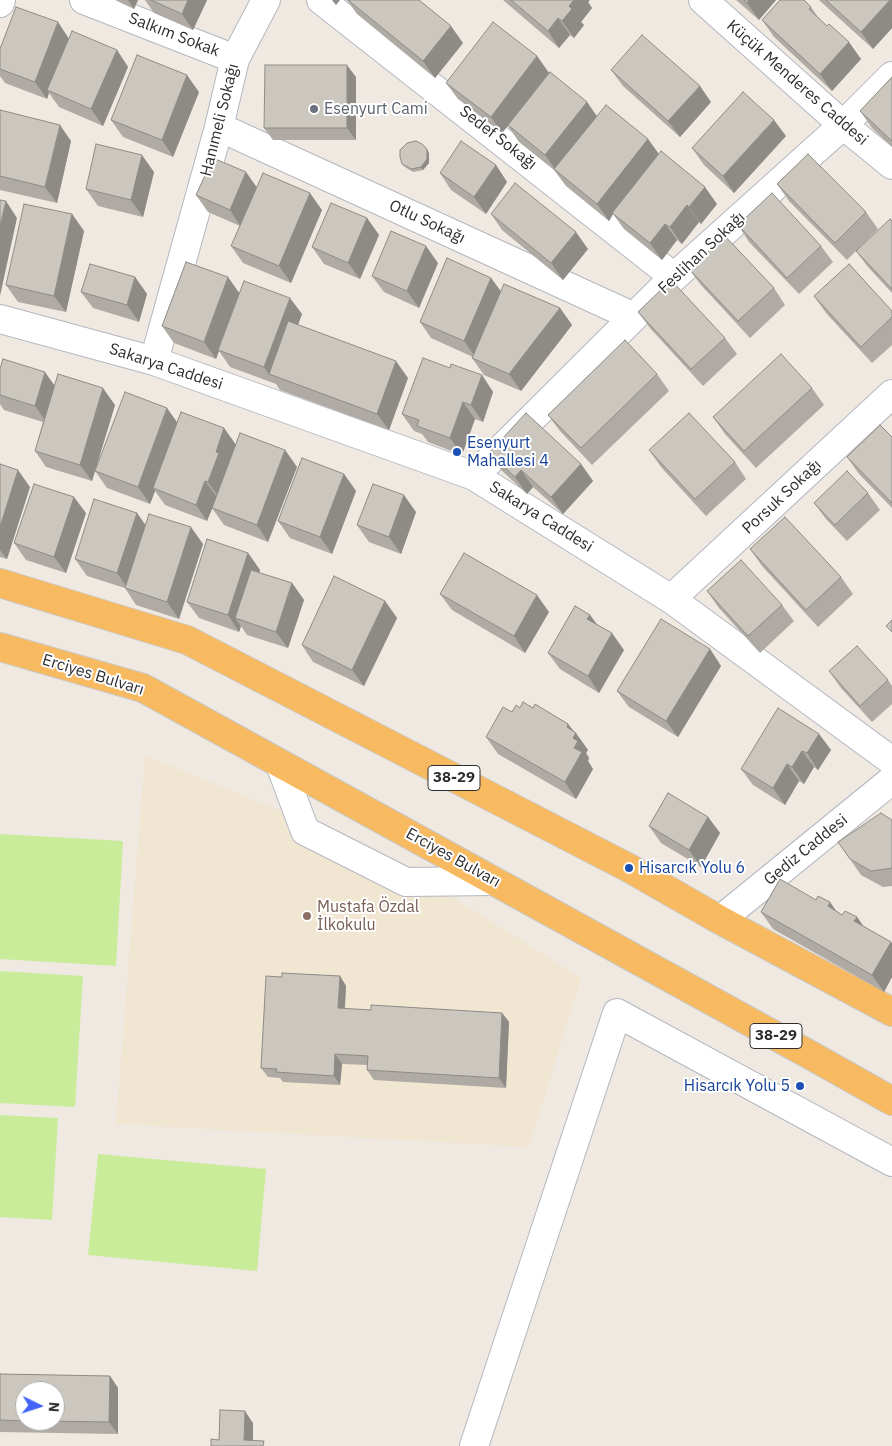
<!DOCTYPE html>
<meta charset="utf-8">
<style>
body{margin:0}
#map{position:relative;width:892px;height:1446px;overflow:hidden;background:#efe9e1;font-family:"IBM Plex Sans",sans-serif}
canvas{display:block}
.north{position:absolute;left:15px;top:1381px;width:50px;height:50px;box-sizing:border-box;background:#fff;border:1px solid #ababab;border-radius:50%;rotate:94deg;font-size:14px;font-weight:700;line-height:20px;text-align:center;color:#2e2e2e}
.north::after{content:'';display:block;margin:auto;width:18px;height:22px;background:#4264fb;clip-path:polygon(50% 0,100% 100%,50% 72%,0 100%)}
</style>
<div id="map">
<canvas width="892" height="1446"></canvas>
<div class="north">N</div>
</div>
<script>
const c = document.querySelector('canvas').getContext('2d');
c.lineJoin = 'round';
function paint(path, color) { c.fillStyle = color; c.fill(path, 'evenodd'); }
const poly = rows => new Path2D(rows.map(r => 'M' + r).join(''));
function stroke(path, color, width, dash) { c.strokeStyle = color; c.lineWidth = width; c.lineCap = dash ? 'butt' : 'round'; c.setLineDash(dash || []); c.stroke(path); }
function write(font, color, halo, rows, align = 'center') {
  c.font = font + ' "IBM Plex Sans",sans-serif'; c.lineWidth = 4; c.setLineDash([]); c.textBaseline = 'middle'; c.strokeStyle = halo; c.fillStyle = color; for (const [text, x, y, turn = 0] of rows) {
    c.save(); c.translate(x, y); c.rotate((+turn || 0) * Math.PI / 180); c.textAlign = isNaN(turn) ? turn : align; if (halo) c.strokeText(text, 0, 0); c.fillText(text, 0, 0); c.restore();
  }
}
paint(poly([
 [145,755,384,854,581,978,529,1147,116,1124]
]), '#f0e6d1');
paint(poly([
 [0,834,123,841,116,966,0,959],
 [0,971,83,976,75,1107,0,1103],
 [0,1115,58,1118,52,1220,0,1217],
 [98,1154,266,1169,257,1271,88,1255]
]), '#c9ec9a');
const minor = poly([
 [84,0,235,59],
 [321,0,674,277],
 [703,0,843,125,892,165],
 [0,3,1,0],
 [219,127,634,317],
 [0,319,154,361,474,476,671,599,892,761],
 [154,361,219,127,235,59,266,0],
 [474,476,674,277,843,125,892,76],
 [671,599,892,394],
 [280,764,305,831,406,882,494,881],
 [720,920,892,780],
 [474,1446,617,1013,892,1162]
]);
const trunk = poly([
 [0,583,187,640,629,868,720,920,892,1012],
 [0,647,143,688,812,1056,892,1101]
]);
stroke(minor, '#b4b7c1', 30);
stroke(trunk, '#c9c9c9', 30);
stroke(minor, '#fff', 28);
stroke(trunk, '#f8ba60', 28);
paint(poly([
 [115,0,138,0,134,9],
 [145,0,207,0,193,30,154,13],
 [347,0,419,0,463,43,435,78,357,14],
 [503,0,590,0,588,2,592,8,581,22,584,25,574,38,570,35,559,48],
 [736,0,776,0,759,20],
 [819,0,892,0,892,28,873,49],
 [811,7,820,20,861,59,832,91,774,37,762,20],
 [58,22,69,39,117,50,128,67,103,126,59,107,49,93,47,99,5,83,0,76,0,49],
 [537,56,549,73,534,92,587,102,596,116,648,139,659,154,717,204,701,224,699,222,682,244,677,240,662,260,624,229,613,214,609,221,566,186,554,170,519,142,508,126,502,133,458,99,446,83],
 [611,70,711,102,680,137,623,86],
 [356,77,356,140,273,140,264,128],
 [892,77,892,147,872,128,860,111],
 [199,92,173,157,123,137,111,120],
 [0,110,71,141,57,203,0,190],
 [786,136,734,193,704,165,692,148],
 [429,153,429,163,423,170,413,172,405,167,402,164],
 [496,165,507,182,486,214,451,190,440,173],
 [154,172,143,217,98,206,86,189],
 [777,184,866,212,878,229,847,260,789,201],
 [256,187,322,210,291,283,243,263,231,246,240,226,208,212,196,195],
 [72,214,84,231,66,312,18,302,6,285],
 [491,214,588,249,563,280,502,230],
 [367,218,379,235,360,279,324,264,312,247],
 [892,221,892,293,868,267,856,251],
 [738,225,821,246,833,262,799,294,749,242],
 [438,263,419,308,384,292,372,276],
 [689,269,774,288,785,305,750,338,701,285],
 [135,277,147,294,139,322,93,308,81,292],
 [491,278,501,292,560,308,572,325,521,391,484,375,472,358,473,357,431,338,420,322],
 [239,293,302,314,298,325,408,378,389,430,280,390,276,384,230,367,219,351,216,359,174,343,162,326],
 [814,296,892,311,892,345,872,363,826,313],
 [638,312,725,338,737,354,703,386,650,328],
 [450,368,482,375,493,392,483,422,475,419,462,455,428,442,422,434,414,431,402,414],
 [0,369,54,385,115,405,92,481,46,467,35,451,43,422,4,410,0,404],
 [657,374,669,391,592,465,560,431,548,415],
 [812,388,824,405,756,468,725,434,713,417],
 [177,423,224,428,236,445,285,450,297,467,268,542,224,525,212,508,207,521,165,505,155,491,150,504,107,488,95,471],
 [892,437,892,508,859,474,847,457],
 [649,450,735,462,746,479,706,516,661,467],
 [489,453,581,464,593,481,563,514,533,487,527,494,501,470],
 [0,464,30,487,7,559,0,557],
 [344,474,356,491,332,554,290,538,278,521],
 [868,493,880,510,847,541,826,519,814,503],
 [416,512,401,554,369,542,357,525],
 [86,513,66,573,26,560,14,543],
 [137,513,145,525,203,544,179,619,136,605,125,588,87,576,75,559],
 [750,549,841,577,853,594,818,627,762,566],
 [248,553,260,570,259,573,292,583,304,600,288,648,247,635,241,626,239,632,199,618,187,602],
 [707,591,782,605,794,621,760,653,719,608],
 [440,594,549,612,525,653,452,610],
 [385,601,397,618,364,686,313,662,302,645],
 [590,615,597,625,624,650,599,693,560,669,548,653],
 [710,649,721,666,678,737,629,707,617,691],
 [829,671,888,680,892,686,892,704,872,722,841,688],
 [520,708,533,708,568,724,588,750,586,753,589,758,588,761,593,769,576,799,498,754,486,737,512,712],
 [819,734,831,750,818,770,814,767,804,784,799,781,785,805,753,785,741,769],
 [708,817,720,833,701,867,661,843,649,826],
 [892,820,892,886,883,887,861,875,838,842],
 [837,911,842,915,857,917,864,927,891,942,892,943,892,977,884,992,773,929,761,912],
 [340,976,346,986,345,1009,371,1010,502,1013,509,1022,506,1088,374,1080,367,1070,368,1065,342,1064,340,1085,283,1082,280,1078,268,1077,261,1068,282,977],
 [0,1374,110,1376,118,1388,118,1434,0,1432]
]), '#afaba4');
paint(poly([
 [128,0,138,0,134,9],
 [188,0,207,0,193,30,182,14],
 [332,0,340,0,336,5],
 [574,0,590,0,588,2,592,8,581,22,584,25,574,38,562,21,569,6],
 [749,0,776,0,759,20,747,3],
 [890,0,892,0,892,28,873,49,861,32],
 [558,18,570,35,559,48,548,31],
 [58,22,69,39,47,90,49,93,47,99,35,82],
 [451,26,463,43,435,78,423,61],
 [849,42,861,59,832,91,820,74],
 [117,50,128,67,103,126,91,109],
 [537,56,549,73,502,133,491,117],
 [347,65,356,77,356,140,347,128],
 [187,75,199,92,173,157,162,140],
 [700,86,711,102,680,137,668,121],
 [587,102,599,119,557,172,545,155],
 [774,120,786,136,734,193,723,176],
 [60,125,71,141,57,203,45,187],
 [648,139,660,156,612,213,613,214,609,221,597,204],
 [427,149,429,153,429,163,423,170,421,167],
 [142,155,154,172,143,217,131,200],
 [496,165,507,182,486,214,474,197],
 [246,172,258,189,241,227,230,210],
 [705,187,717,204,701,224,689,207],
 [310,193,322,210,291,283,279,266],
 [6,201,17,218,0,296,0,226],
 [687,205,699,222,682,244,670,227],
 [72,214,84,231,66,312,54,296],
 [367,218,379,235,360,279,348,263],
 [665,224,677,240,662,260,650,243],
 [576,232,588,249,563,280,551,263],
 [426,246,438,263,419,308,407,291],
 [135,277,147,294,139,322,127,305],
 [228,277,240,294,216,359,204,342],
 [491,278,503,294,476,358,464,341],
 [290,298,302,314,278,377,269,374,264,367],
 [560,308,572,325,521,391,509,374],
 [396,361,408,378,389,430,377,414],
 [45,372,57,389,47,423,35,406],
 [482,375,493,392,483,422,471,405],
 [103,388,115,405,92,481,80,465],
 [463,402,475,419,462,455,450,438],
 [167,408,179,425,153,488,155,491,150,504,138,487],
 [224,428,236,445,220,499,208,482,216,452],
 [285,450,297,467,268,542,257,525],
 [581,464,593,481,563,514,551,497],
 [18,470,30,487,7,559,0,550,0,527],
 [521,470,533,487,527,494,515,477],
 [344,474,356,491,332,554,320,537],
 [205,481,217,497,207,521,196,505],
 [404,495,416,512,401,554,389,537],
 [74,497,86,513,66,573,54,557],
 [137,513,149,530,129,590,117,573],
 [191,527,203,544,179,619,167,602],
 [248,553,260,570,243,621,235,618,241,626,239,632,228,615],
 [292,583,304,600,288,648,276,632],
 [537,595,549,612,525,653,514,636],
 [385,601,397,618,364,686,352,670],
 [590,615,602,631,587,619],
 [612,633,624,650,599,693,588,676],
 [710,649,721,666,678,737,666,721],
 [568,724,576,734,576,733,588,750,586,753,589,758,588,761,593,769,576,799,565,782,574,748,567,727],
 [819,734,831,750,818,770,807,753],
 [802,751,814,767,804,784,792,767],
 [787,764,799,781,785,805,773,788],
 [708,817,720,833,701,867,689,850],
 [830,902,842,919,828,906],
 [857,917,869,934,854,921],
 [891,942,892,943,892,977,884,992,872,975],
 [340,976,346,986,344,1018,338,1008],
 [502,1013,509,1022,506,1088,499,1078],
 [335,1054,342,1064,340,1085,334,1076],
 [110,1376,118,1388,118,1434,109,1422],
 [245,1411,253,1423,253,1446,244,1440]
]), '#8e8b86');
const building = poly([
 [151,0,188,0,182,14,151,0],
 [348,0,419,0,451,26,423,61,348,0],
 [511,0,574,0,569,6,572,9,562,21,558,18,548,31,511,0],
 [744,0,749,0,747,3,744,0],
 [780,0,804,0,811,7,809,9,827,26,829,24,849,42,820,74,762,20,780,0],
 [826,0,890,0,861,32,826,0],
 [16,7,58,22,35,82,0,69,0,49,16,7],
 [493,22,537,56,491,117,446,83,493,22],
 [72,31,117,50,91,109,47,90,72,31],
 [642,35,700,86,668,121,611,70,642,35],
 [137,55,187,75,162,140,111,120,137,55],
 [265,65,347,65,347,128,264,128,265,65],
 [550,72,587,102,545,155,508,125,550,72],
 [892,77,892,141,860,111,892,77],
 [743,92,774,120,723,176,692,148,743,92],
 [606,105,648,139,597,204,554,169,606,105],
 [0,110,60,125,45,187,0,176,0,110],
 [416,141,422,144,427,149,427,159,421,167,411,169,402,164,400,157,400,150,407,143,416,141],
 [461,141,496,165,474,197,440,173,461,141],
 [96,144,142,155,131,200,86,189,96,144],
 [661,151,705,187,689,207,687,205,670,227,665,224,650,243,612,213,661,151],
 [808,154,866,212,835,243,777,184,808,154],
 [213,158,246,172,230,210,196,195,213,158],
 [263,173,310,193,279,266,231,246,263,173],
 [515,183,576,232,551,263,491,214,515,183],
 [772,193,821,246,787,278,738,225,772,193],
 [0,200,6,201,0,226,0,200],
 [331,203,367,218,348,263,312,247,331,203],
 [24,204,72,214,54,296,6,285,24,204],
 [890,219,892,221,892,289,856,251,890,219],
 [391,231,426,246,407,291,372,276,391,231],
 [725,236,774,288,738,321,689,269,725,236],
 [447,258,491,278,464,341,420,322,447,258],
 [186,262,228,277,204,342,162,326,186,262],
 [90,264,135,277,127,305,81,292,90,264],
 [849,264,892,311,892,317,861,347,814,296,849,264],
 [671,280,725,338,691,369,638,312,671,280],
 [244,281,290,298,264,367,218,350,244,281],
 [504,284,560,308,509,374,472,358,504,284],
 [288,321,396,361,377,414,269,374,288,321],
 [625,340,657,374,581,448,548,415,625,340],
 [781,354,812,388,744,451,713,417,781,354],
 [423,358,450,368,451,364,482,375,471,405,463,402,450,438,417,426,419,420,402,414,423,358],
 [3,359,45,372,35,406,0,395,0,369,3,359],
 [58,374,103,388,80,465,35,451,58,374],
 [125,392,167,408,138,487,95,471,125,392],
 [181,412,224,428,216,452,219,453,208,482,205,481,196,505,153,488,181,412],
 [526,413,581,464,551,497,521,470,515,477,489,453,526,413],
 [689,413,735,462,695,499,649,450,689,413],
 [880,425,892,437,892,503,847,457,880,425],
 [240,433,285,450,257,525,212,508,240,433],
 [302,458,344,474,320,537,278,521,302,458],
 [0,464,18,470,0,527,0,464],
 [847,471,868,493,835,525,814,503,847,471],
 [34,484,74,497,54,557,14,543,34,484],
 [373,484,404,495,389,537,357,525,373,484],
 [94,499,137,513,117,573,75,559,94,499],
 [149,514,191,527,167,602,125,588,149,514],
 [785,517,841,577,806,610,750,549,785,517],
 [207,539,248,553,228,615,187,602,207,539],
 [464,553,537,595,514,636,440,594,464,553],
 [741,560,782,605,748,636,707,591,741,560],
 [251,570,292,583,276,632,235,618,251,570],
 [334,576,385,601,352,670,302,645,334,576],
 [575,606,590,615,587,619,612,633,588,676,548,653,575,606],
 [661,619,710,649,666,721,617,691,661,619],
 [892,620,892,632,886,626,892,620],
 [857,646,888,680,860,706,829,671,857,646],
 [523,702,533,708,535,704,568,724,567,727,576,733,573,738,578,741,574,748,582,752,565,782,486,737,503,707,512,712,516,705,520,708,523,702],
 [778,708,819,734,807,753,802,751,792,767,787,764,773,788,741,769,778,708],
 [668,793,708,817,689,850,649,826,668,793],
 [881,813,892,820,892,868,871,871,850,859,838,842,881,813],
 [780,879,816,900,818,896,830,902,828,906,842,915,845,911,857,917,854,921,891,942,872,975,761,912,780,879],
 [282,973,340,976,338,1008,371,1010,371,1005,502,1013,499,1078,367,1070,368,1056,335,1054,334,1076,276,1072,277,1069,261,1068,266,976,282,977,282,973],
 [0,1374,110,1376,109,1422,45,1421,55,1421,55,1391,25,1391,25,1421,0,1420,0,1374],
 [220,1410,245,1411,244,1440,264,1441,263,1446,211,1446,211,1439,219,1440,220,1410]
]);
paint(building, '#cbc7bf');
stroke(building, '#8e8b86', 1);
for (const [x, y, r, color] of [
 [314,109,5,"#6b7280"],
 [457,452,5,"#1a4fb4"],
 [629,868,5,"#1a4fb4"],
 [307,916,5,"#8d6e63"],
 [800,1086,5,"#1a4fb4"]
]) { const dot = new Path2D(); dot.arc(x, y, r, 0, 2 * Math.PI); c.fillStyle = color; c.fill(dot); stroke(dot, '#fff', 2); }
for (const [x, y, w] of [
 [454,778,52],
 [776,1036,52]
]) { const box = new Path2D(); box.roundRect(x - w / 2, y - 12.5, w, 25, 4); c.fillStyle = '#fff'; c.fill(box); stroke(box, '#2e2e2e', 1); }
write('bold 15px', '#2e2e2e', null, [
 ["38-29",454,778],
 ["38-29",776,1036]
]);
write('16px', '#2e2e2e', '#fff', [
 ["Salkım Sokak",174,35,21],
 ["Küçük Menderes Caddesi",797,83,41],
 ["Hanımeli Sokağı",220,120,-76],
 ["Sedef Sokağı",498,138,38],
 ["Otlu Sokağı",427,222,25],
 ["Feslihan Sokağı",702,253,-43],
 ["Sakarya Caddesi",166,367,18],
 ["Porsuk Sokağı",782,497,-43],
 ["Sakarya Caddesi",541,517,32],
 ["Erciyes Bulvarı",93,675,17],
 ["Gediz Caddesi",806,850,-39],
 ["Erciyes Bulvarı",453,858,29]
]);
write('16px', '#5b616d', '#fff', [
 ["Esenyurt Cami",324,109]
], 'left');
write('16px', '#164399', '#fff', [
 ["Esenyurt",467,443],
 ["Mahallesi 4",467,461],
 ["Hisarcık Yolu 6",639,868],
 ["Hisarcık Yolu 5",790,1086,"right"]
], 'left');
write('16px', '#785e54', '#fff', [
 ["Mustafa Özdal",317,907],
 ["İlkokulu",317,925]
], 'left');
</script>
